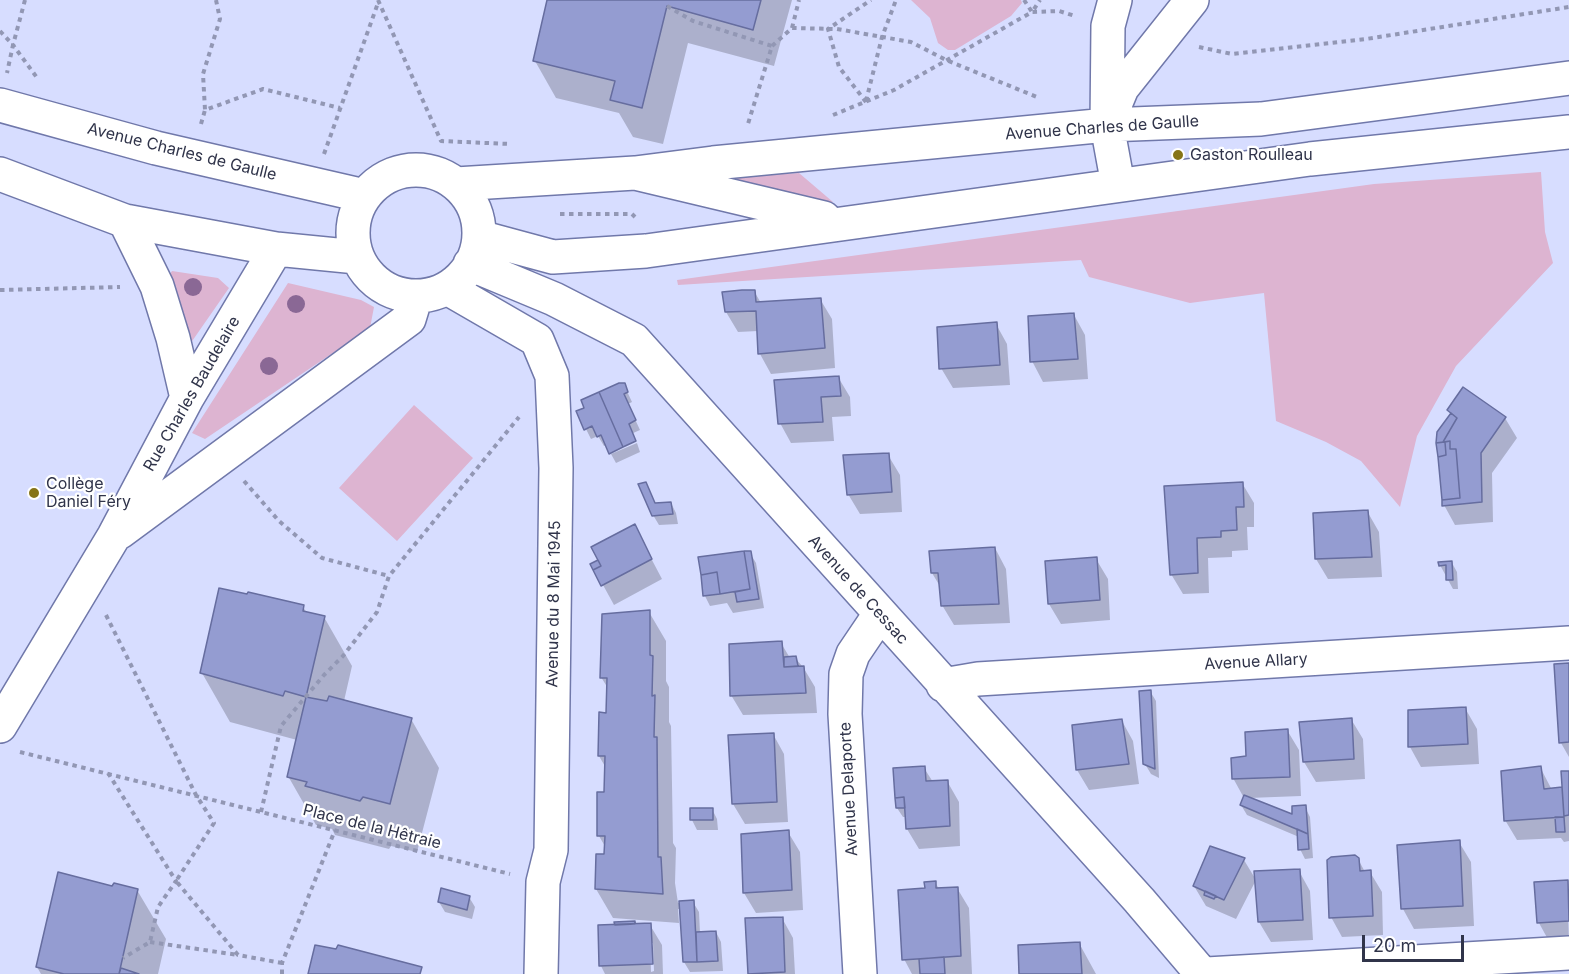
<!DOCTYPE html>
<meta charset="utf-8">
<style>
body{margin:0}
#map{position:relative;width:1569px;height:974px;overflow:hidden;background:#d7ddff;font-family:Inter,sans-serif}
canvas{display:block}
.scale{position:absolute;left:1362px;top:935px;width:102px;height:27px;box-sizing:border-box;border:3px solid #30344a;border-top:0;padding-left:8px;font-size:18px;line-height:21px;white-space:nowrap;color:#30344a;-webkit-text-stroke:4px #fff;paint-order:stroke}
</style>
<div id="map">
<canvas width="1569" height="974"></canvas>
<div class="scale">20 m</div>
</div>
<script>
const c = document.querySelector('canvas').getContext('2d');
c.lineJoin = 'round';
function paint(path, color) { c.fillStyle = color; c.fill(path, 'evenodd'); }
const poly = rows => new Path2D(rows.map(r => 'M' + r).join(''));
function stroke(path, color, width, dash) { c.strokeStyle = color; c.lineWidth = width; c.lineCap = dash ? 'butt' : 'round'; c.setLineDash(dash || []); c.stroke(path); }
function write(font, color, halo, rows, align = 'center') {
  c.font = font + ' Inter,sans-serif'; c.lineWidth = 4.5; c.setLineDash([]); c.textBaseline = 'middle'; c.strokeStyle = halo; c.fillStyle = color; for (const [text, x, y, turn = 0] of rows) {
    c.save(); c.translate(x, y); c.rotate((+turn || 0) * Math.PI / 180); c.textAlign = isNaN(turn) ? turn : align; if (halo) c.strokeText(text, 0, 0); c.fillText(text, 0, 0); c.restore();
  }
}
paint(poly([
 [911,0,1021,0,1022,3,1011,16,955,50,948,50,938,43,930,18],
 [1541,172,1545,232,1553,263,1456,366,1417,436,1400,507,1361,461,1326,442,1276,421,1264,293,1190,303,1089,277,1081,260,678,285,677,280,1374,184],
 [799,173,833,202,783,200,724,184,732,177],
 [172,271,218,278,229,288,188,347,166,280],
 [288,283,361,300,374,307,370,328,205,439,192,433],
 [414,405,473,458,397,541,339,488]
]), '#ddb4d1');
paint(poly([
 [549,0,792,0,774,66,688,43,663,144,633,137,619,113,556,98,535,61],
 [754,291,761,303,820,299,832,319,835,368,771,374,760,354,758,331,738,332,726,312],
 [1074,315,1085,335,1088,379,1043,382,1032,361],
 [996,324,1007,344,1010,385,953,388,941,368],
 [838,377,850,397,851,416,832,417,834,441,791,443,780,423],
 [624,385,632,402,628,404,640,430,604,446,598,436,591,439,586,429],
 [1449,410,1505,418,1517,438,1492,473,1493,522,1455,525,1444,505,1438,432,1452,414],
 [637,443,640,452,616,463,611,454],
 [888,455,900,475,902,512,860,514,848,494],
 [1242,483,1254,503,1254,527,1247,527,1248,550,1232,551,1232,557,1208,558,1209,593,1183,594,1171,574,1166,488],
 [671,503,676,513,678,524,659,525,653,515,656,504],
 [1367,511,1379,532,1382,577,1328,579,1316,559],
 [634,526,662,579,614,605,592,565,600,561],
 [995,548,1006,569,1010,623,954,625,942,605,941,588,932,573],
 [750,553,756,563,764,608,733,613,727,603,710,606,705,596,700,558],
 [1096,559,1108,579,1110,620,1061,624,1049,604],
 [1452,563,1457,572,1458,589,1453,589,1440,565],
 [303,607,307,613,324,617,352,666,344,701,411,719,439,768,417,852,391,846,389,849,335,835,332,829,316,825,288,776,297,740,230,722,202,673],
 [649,612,666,641,666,681,669,687,669,722,671,726,673,843,676,848,675,883,678,903,693,902,699,912,700,933,716,932,721,942,723,971,690,972,684,962,681,909,678,909,679,923,613,918,596,889,606,848,599,836,606,794,606,768,599,756,608,714,609,690,601,677],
 [781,643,790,658,795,658,803,667,815,687,817,713,743,715,731,695],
 [1569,665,1569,757,1561,743],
 [1150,691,1156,701,1159,778,1151,774,1145,764],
 [1465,708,1477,729,1479,764,1421,767,1410,747],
 [1351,719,1363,739,1365,779,1316,782,1304,762,1301,724],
 [1122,721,1133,741,1139,784,1089,790,1077,770],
 [1287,730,1299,750,1301,796,1249,798,1294,816,1305,807,1310,817,1313,858,1305,859,1300,849,1299,837,1247,815,1241,805,1244,798,1233,778,1248,758],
 [773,734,784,754,788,822,745,824,733,804],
 [1540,767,1552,790,1563,788,1569,772,1569,841,1564,842,1561,838,1517,840,1505,820],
 [924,768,933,782,947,781,959,802,960,846,919,849,907,829,907,817,903,817,897,808],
 [712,809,717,819,718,830,697,830,692,820,691,810],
 [788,832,800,852,803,910,756,913,744,893],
 [1459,842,1471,862,1474,926,1414,929,1403,909],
 [1358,859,1365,872,1370,872,1382,892,1383,935,1342,937,1331,917],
 [1244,860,1256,880,1236,919,1206,906,1194,886],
 [1299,871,1310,891,1313,940,1271,942,1259,922,1256,873],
 [935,882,939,889,957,888,969,908,972,974,912,974,904,959,926,890],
 [1567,882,1569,942,1550,943,1539,923,1536,884],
 [113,887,137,890,166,939,158,974,41,974,37,967],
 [469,897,475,907,472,919,445,912,439,902],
 [782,918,793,938,795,974,749,974,747,920],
 [650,925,662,945,663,974,605,974,601,966],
 [650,943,653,943,654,971,651,972],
 [1079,943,1096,974,1021,974]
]), '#0003');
const building = poly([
 [547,0,761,0,753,30,667,6,642,108,610,100,615,81,533,61,547,0],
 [742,290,755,290,756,302,821,298,825,348,758,354,756,311,725,312,722,292,742,290],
 [1074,313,1078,359,1030,362,1028,316,1074,313],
 [997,322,1000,365,939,369,937,327,997,322],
 [839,376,841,396,821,397,823,422,778,424,774,380,839,376],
 [619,383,625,383,628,392,624,394,636,420,629,424,636,441,623,447,599,392,619,383],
 [1463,387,1506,417,1481,453,1482,502,1442,506,1442,500,1460,498,1456,449,1450,449,1450,441,1443,442,1457,418,1447,410,1463,387],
 [599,392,623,447,609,454,601,435,597,437,592,426,584,430,576,411,584,408,581,400,599,392],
 [1451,413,1457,418,1443,442,1436,443,1437,432,1451,413],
 [1450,441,1450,449,1456,449,1460,498,1442,500,1438,457,1446,455,1445,442,1450,441],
 [1445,442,1446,455,1438,457,1436,443,1445,442],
 [889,453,892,492,847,495,843,455,889,453],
 [646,482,655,503,671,502,673,514,652,516,638,484,646,482],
 [1243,482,1244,507,1236,507,1237,530,1221,531,1221,537,1197,538,1198,573,1170,575,1164,486,1243,482],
 [1368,510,1372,557,1315,559,1313,513,1368,510],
 [635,524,652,559,601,586,593,570,601,566,591,547,635,524],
 [995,547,999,604,941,606,938,573,931,573,929,551,995,547],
 [744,551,750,589,720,594,717,572,701,575,698,557,744,551],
 [744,551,751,551,759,599,737,602,735,592,750,589,744,551],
 [1097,557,1100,600,1048,604,1045,561,1097,557],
 [598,560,601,566,593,570,590,564,598,560],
 [1452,561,1453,580,1446,580,1446,565,1439,566,1438,562,1452,561],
 [717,572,720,594,703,596,701,575,717,572],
 [219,588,247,594,248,592,304,605,303,611,325,616,306,697,285,691,283,696,200,673,219,588],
 [650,610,650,655,653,656,652,696,655,695,654,737,657,737,658,857,661,857,663,894,595,889,596,854,604,854,605,836,597,836,597,792,604,792,605,756,598,756,599,712,606,713,607,678,600,678,602,614,650,610],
 [782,641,784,667,804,666,806,693,730,696,729,644,782,641],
 [796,656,798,666,784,667,784,657,796,656],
 [1569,663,1569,742,1559,743,1554,664,1569,663],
 [1151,690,1155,769,1143,764,1139,691,1151,690],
 [329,696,412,718,390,804,363,797,360,801,305,786,307,782,287,777,306,697,327,701,329,696],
 [1466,707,1468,744,1408,747,1408,710,1466,707],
 [1352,718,1354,759,1303,762,1299,722,1352,718],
 [1122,719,1129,764,1076,770,1072,725,1122,719],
 [1288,729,1290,777,1232,779,1231,758,1246,756,1245,732,1288,729],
 [774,733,777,802,732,804,728,735,774,733],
 [925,766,926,781,948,780,950,826,906,829,904,797,895,798,893,768,925,766],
 [1541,766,1544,789,1562,787,1564,817,1504,821,1501,771,1541,766],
 [1561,771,1569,771,1569,815,1564,816,1561,771],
 [1244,795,1292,814,1292,806,1306,805,1308,834,1240,805,1244,795],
 [904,797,905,808,896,808,895,798,904,797],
 [690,808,713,808,713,820,690,820,690,808],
 [1555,817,1564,817,1565,832,1556,832,1555,817],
 [1297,829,1308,834,1309,849,1298,850,1297,829],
 [789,830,792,890,743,893,741,834,789,830],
 [1460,840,1463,906,1401,909,1397,845,1460,840],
 [1210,846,1245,858,1224,900,1193,886,1210,846],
 [1355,855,1359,858,1360,871,1371,870,1373,916,1329,918,1327,860,1331,857,1355,855],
 [1300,869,1303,920,1258,922,1254,871,1300,869],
 [58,872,112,886,114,883,138,889,119,974,64,974,36,967,58,872],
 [1568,880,1569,921,1537,923,1534,882,1568,880],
 [936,881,936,888,958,887,961,956,902,960,898,890,925,888,924,882,936,881],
 [441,888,470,896,467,910,438,902,441,888],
 [1205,891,1216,896,1214,899,1204,895,1205,891],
 [694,900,697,962,683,962,679,901,694,900],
 [783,917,785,972,748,974,745,918,783,917],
 [635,921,635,924,615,925,614,922,635,921],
 [651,923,653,964,599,966,598,925,651,923],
 [716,931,718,961,697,962,696,932,716,931],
 [1080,942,1082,974,1019,974,1018,945,1080,942],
 [315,945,336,949,338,945,422,967,420,974,308,974,315,945],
 [944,957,945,974,920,974,919,959,944,957],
 [121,968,139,974,119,974,121,968]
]);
paint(building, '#949cd1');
stroke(building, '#666d9f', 1.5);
const minor = poly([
 [1115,0,1108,26,1107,125,1118,185],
 [0,105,156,148,365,196],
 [1110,117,1122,88,1192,0],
 '353 233a63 63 0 1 1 126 0a63 63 0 1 1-126 0Z',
 [635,173,713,163,1107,125,1261,119,1569,78],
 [0,174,125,221,276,249,357,257],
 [456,184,635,173,824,218],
 [125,221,157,286,173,338,187,398],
 [479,237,553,257,646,251,1310,159,1569,132],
 [470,264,554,299,634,340,1139,900,1202,974],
 [447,288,537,340,552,376,556,468,551,850,543,882,541,974],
 [120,532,409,319,416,296],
 [943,685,978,679,1569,643],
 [0,726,114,536,187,398,276,249],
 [860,974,845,714,846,674,853,654,880,614],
 [1207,974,1569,953]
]);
stroke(minor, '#7078aa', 36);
stroke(poly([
 [25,0,13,45,38,79],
 [216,0,220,19,203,74,205,110,263,89,340,108],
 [378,0,441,141,510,144],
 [1024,0,1032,12,1040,0],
 [667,6,693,21,772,46,747,127],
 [792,28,799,0],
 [0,31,13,45,7,73],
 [772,46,792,28,837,29,911,42,946,60,1037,97],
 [1199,47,1232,54,1366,39,1569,7],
 [866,101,882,37,896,0],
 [866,102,839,67,828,29,871,0],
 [833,115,894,90,1032,12,1059,11,1075,16],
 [201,124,205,110],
 [324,154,378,3],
 [560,214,632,214,635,217],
 [0,290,120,287],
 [244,481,279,521,322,558,389,576],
 [106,615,196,795,214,823,176,881,238,955,282,963],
 [20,752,510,874],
 [108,773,176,881,158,907,150,942,123,958],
 [261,812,281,726,324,675,343,656,377,612,389,576,519,417],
 [150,942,238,955],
 [282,974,282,963,335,830]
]), '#9297b4', 4, [4.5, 4.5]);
stroke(minor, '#fff', 33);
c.fillStyle = '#8a6895';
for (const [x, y] of [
 [193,287],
 [296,304],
 [269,366]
]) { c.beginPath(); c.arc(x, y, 9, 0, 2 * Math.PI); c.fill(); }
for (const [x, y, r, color] of [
 [1178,155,6,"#867417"],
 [34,493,6,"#867417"]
]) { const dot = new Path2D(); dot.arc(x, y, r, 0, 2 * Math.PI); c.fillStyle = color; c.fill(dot); stroke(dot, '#fff', 2); }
write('16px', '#30344a', '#fff', [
 ["Avenue Charles de Gaulle",1102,128,-4],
 ["Avenue Charles de Gaulle",182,152,14],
 ["Rue Charles Baudelaire",192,394,-60],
 ["Avenue de Cessac",858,590,48],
 ["Avenue du 8 Mai 1945",554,604,-89],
 ["Avenue Allary",1256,662,-3],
 ["Avenue Delaporte",849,789,-93],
 ["Place de la Hêtraie",372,827,14]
]);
write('16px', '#30344a', '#fff', [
 ["Gaston Roulleau",1190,155],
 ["Collège",46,484],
 ["Daniel Féry",46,502]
], 'left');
</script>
